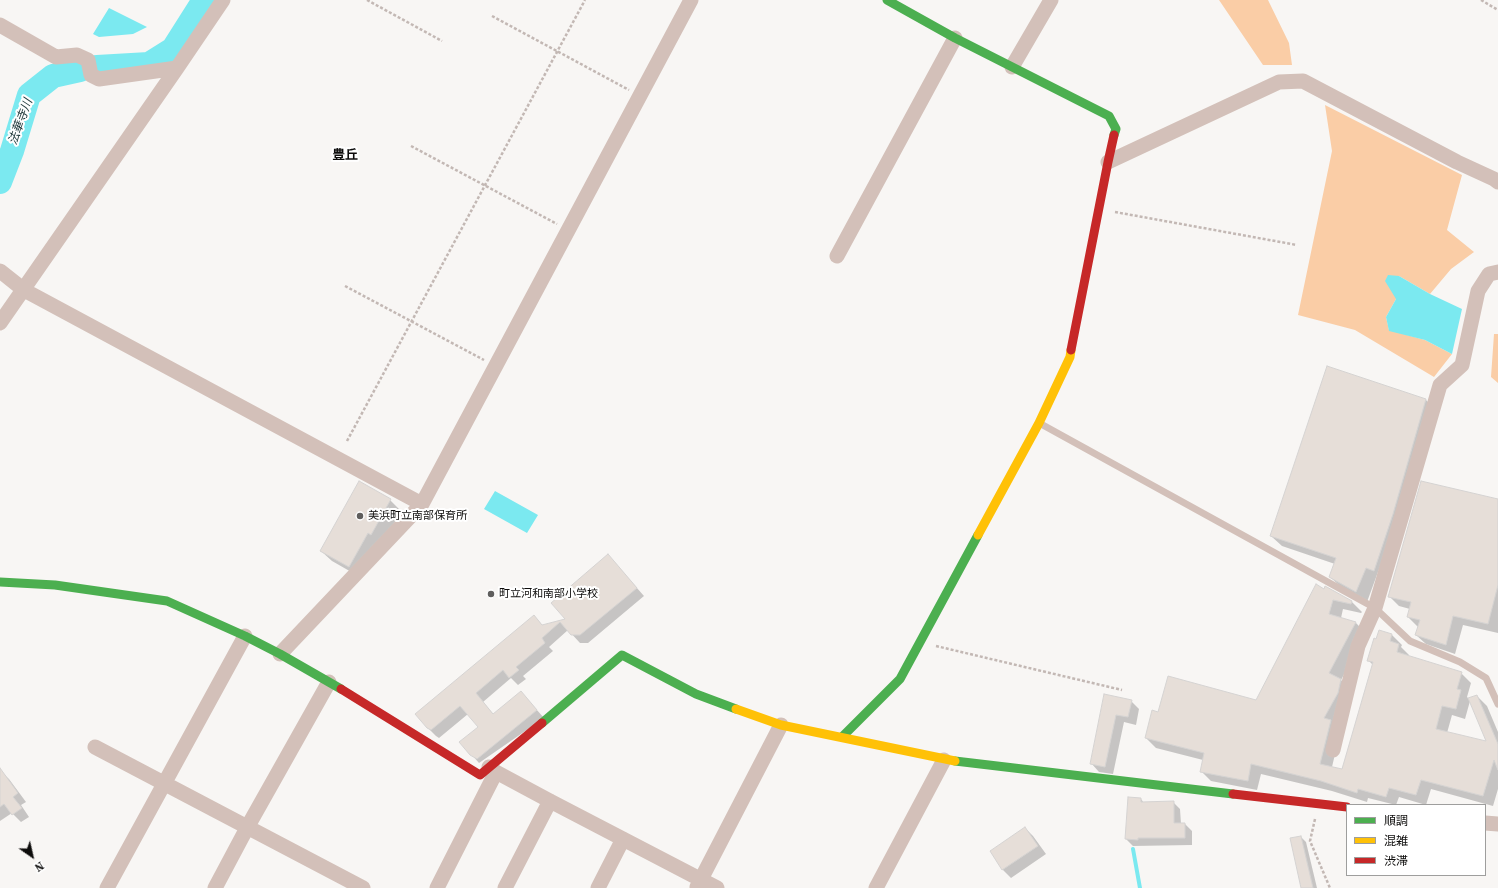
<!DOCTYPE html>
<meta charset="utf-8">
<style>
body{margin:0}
#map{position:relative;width:1498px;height:888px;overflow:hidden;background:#f8f6f4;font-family:"Source Serif 4","Noto Sans JP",serif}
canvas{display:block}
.legend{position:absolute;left:1346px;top:804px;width:140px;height:72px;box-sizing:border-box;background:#fff;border:1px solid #9e9e9d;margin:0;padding:5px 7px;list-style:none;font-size:12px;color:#0d0c0b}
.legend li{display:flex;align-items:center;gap:8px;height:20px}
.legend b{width:20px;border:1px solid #9e9e9d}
.north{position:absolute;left:12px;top:836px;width:40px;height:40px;-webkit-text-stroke:3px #fff;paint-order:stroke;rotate:146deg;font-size:11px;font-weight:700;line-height:16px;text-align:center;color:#0d0c0b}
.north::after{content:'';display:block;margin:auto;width:14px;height:18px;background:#0d0c0b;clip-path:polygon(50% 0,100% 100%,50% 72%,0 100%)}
</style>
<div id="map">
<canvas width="1498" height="888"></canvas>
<ul class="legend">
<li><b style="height:5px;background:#4caf50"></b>順調</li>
<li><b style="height:5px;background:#ffc107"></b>混雑</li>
<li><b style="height:5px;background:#c62828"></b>渋滞</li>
</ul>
<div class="north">N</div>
</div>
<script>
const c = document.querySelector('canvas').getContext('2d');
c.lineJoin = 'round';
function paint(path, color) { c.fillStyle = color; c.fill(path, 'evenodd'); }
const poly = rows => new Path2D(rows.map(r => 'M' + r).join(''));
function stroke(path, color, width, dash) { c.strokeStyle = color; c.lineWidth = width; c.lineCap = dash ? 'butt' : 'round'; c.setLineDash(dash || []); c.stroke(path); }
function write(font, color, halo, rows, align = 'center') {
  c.font = font + ' "Source Serif 4","Noto Sans JP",serif'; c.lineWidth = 4; c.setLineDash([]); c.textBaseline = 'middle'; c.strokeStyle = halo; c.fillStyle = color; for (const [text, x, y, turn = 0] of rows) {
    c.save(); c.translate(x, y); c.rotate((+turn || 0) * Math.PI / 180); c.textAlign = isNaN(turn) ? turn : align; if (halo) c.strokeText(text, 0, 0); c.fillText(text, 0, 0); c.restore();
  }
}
paint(poly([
 [1219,0,1268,0,1289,43,1292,65,1263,65],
 [1325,105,1462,175,1447,230,1474,252,1451,269,1430,294,1399,276,1396,299,1386,317,1389,330,1425,340,1452,354,1434,377,1355,330,1298,315,1332,151],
 [1494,334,1498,334,1498,383,1491,377]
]), '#facda6');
paint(poly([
 [109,8,147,27,133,34,99,37,93,34],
 [1388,275,1399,276,1430,294,1462,309,1452,354,1425,340,1389,331,1386,317,1396,299,1385,281],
 [495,491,538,515,527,533,484,509]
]), '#7be9f0');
paint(poly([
 [1328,367,1426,400,1437,411,1367,602,1341,587,1330,577,1335,564,1282,546,1271,536],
 [390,500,401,511,382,545,360,577,332,561,321,551],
 [1498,500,1498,633,1463,625,1455,654,1426,644,1416,635,1418,627,1408,617,1410,609,1399,606,1389,596],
 [608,555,644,596,588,643,580,643,568,630,549,647,553,651,523,676,526,679,518,685,511,678,483,702,494,715,521,692,544,718,479,763,471,754,479,727,468,714,439,738,436,736,427,727,534,616,543,626,567,619],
 [1317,586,1352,602,1362,612,1361,613,1343,609,1341,618,1356,623,1366,633,1341,680,1350,690,1332,767,1342,770,1373,665,1368,660,1377,640,1392,635,1402,645,1401,647,1409,655,1408,657,1461,673,1471,683,1467,697,1469,699,1477,696,1487,706,1498,732,1498,789,1493,806,1431,789,1426,805,1399,797,1396,805,1368,798,1367,802,1332,791,1261,774,1257,790,1211,781,1201,771,1203,760,1156,748,1146,738,1159,713,1256,701],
 [1470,701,1487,742,1447,733,1452,715,1465,719],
 [1105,695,1131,701,1139,709,1136,725,1124,722,1113,774,1099,772,1091,763],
 [0,771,9,779,26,802,21,805,29,817,21,822,12,813,0,821],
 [1141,799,1144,803,1173,802,1180,809,1181,824,1185,824,1192,831,1192,845,1133,846,1126,839],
 [1025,828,1033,836,1046,854,1011,878,1003,870,991,852],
 [1301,837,1306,842,1317,888,1302,888]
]), '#0003');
stroke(poly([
 [1133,849,1140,888]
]), '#7be9f0', 4);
stroke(poly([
 [97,67,149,64,173,49,204,0],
 [0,182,12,151,29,95,53,76,80,70]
]), '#7be9f0', 24);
const building = poly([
 [1327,366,1426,399,1393,514,1374,571,1366,568,1356,592,1329,577,1336,558,1270,536,1327,366],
 [359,481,391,499,371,535,368,533,349,567,320,551,359,481],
 [1421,481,1498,499,1498,585,1488,624,1453,616,1446,645,1415,635,1420,620,1407,617,1411,602,1388,597,1421,481],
 [608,554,637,588,580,635,571,635,560,622,542,638,545,643,516,667,519,670,509,678,503,670,476,693,493,714,521,691,537,710,477,759,470,755,459,742,478,727,460,706,431,730,427,728,415,714,534,615,542,625,565,619,551,603,608,554],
 [1316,584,1324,589,1325,586,1352,601,1351,604,1333,600,1329,614,1356,622,1329,673,1341,679,1338,693,1324,718,1331,720,1320,764,1342,769,1373,662,1367,661,1374,638,1376,639,1379,630,1392,634,1390,641,1399,644,1397,652,1462,672,1457,689,1461,690,1456,709,1442,706,1436,729,1486,741,1468,698,1477,695,1498,744,1498,770,1494,760,1483,796,1421,780,1416,795,1389,788,1386,797,1358,789,1357,793,1321,781,1251,764,1248,781,1200,772,1204,753,1145,738,1152,710,1158,712,1168,676,1256,700,1316,584],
 [1104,694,1132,700,1128,717,1116,715,1105,767,1090,764,1104,694],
 [0,768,18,793,13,797,22,808,12,815,4,804,0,807,0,768],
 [1128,797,1141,798,1141,802,1174,801,1174,823,1185,823,1185,838,1138,838,1138,840,1125,839,1128,797],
 [1025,827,1038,846,1002,870,990,851,1025,827],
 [1301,836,1313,888,1301,888,1290,838,1301,836]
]);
paint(building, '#e6ded8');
stroke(building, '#d5d3d2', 1);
stroke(poly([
 [367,0,442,41],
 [1481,0,1498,10],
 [492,16,629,90],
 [411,146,557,224],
 [1115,212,1297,245],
 [345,286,484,360],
 [347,441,585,0],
 [936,646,1122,690],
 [1315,819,1310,841,1330,888]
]), '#c3b8b4', 2.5, [3, 2]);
stroke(poly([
 [1041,424,1375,608,1410,641,1460,662,1486,678,1498,704]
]), '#d3c0b9', 7);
stroke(poly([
 [0,25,56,57,77,55,88,60,91,75,99,79,177,68],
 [1012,67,1051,0],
 [1108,162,1279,82,1303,81,1457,162,1494,179,1498,182],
 [837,256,955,38],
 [0,271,24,290,422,504],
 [0,323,177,68,223,0],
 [280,654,422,504,691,0],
 [95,747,363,888],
 [1333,750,1358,646,1375,608,1440,385,1462,365,1478,291,1489,274,1498,272],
 [489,767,496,772,550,801,717,888],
 [1485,823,1498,824],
 [697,887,781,725],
 [107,888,245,636],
 [215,888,248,826,329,682],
 [437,888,496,772],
 [505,888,550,801],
 [598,888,623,839],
 [876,888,944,760]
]), '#d3c0b9', 15);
stroke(poly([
 [887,0,955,38,1109,116,1116,129,1114,135],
 [0,582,55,585,167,601,245,636,280,654,341,689],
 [542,723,622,655,696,694,736,709],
 [842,737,900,679,978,535],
 [955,761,1233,794]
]), '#4caf50', 9);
stroke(poly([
 [978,535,1039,423,1070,357,1071,350],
 [736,709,781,725,955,761]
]), '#ffc107', 9);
stroke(poly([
 [1071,350,1108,162,1114,135],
 [341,689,480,775,542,723],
 [1233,794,1347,807]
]), '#c62828', 9);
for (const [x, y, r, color] of [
 [360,516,4,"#5f5e5d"],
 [491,594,4,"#5f5e5d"]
]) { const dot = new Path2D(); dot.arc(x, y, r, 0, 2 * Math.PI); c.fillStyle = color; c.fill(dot); stroke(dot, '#fff', 1.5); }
write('11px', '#0d0c0b', '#fff', [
 ["美浜町立南部保育所",368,516],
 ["町立河和南部小学校",499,594]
], 'left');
write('italic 12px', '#1e3739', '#fff', [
 ["法華寺川",21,122,-70]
]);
write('bold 13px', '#0d0c0b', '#fff', [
 ["豊丘",345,156]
]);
</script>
